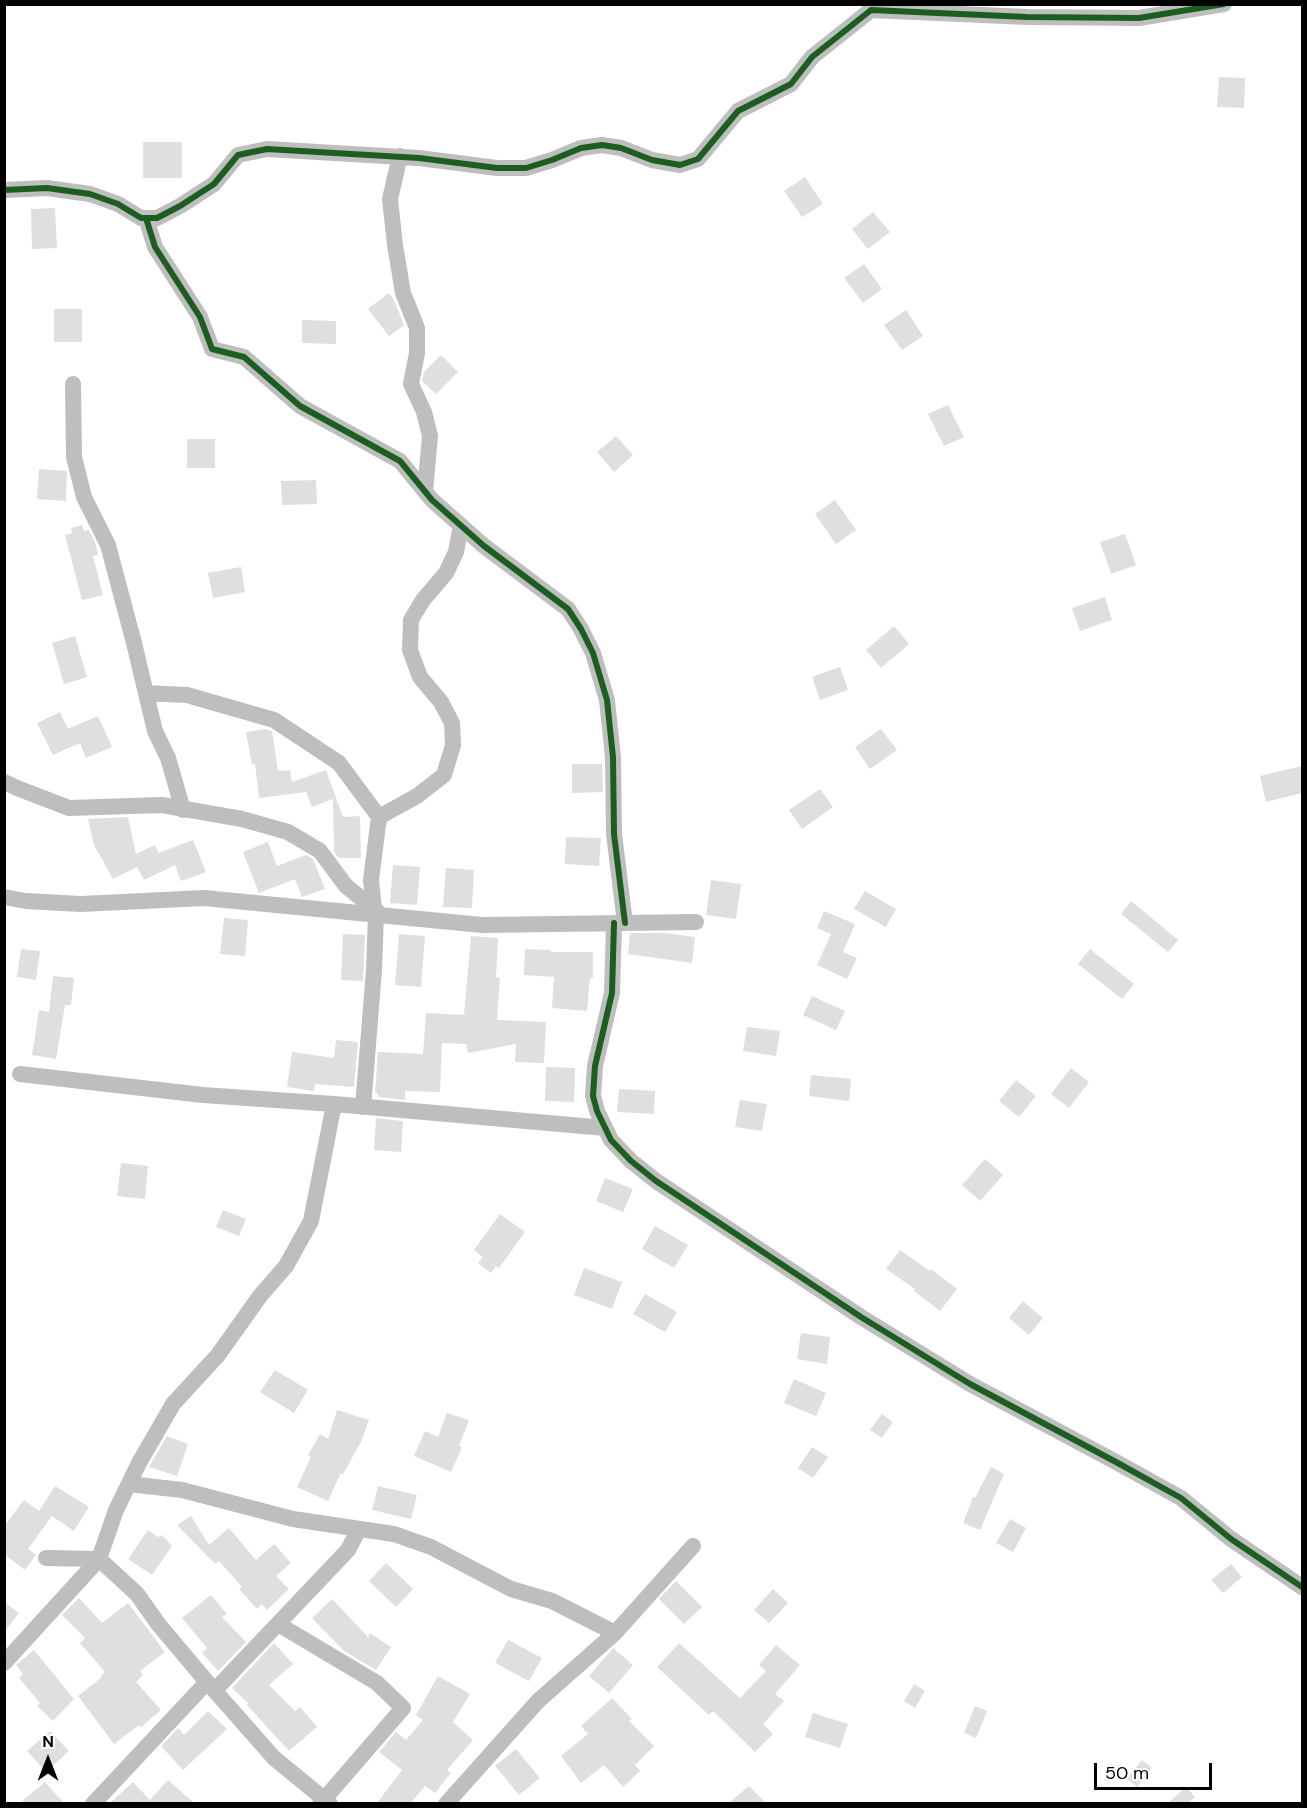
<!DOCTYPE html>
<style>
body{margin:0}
#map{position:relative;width:1307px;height:1808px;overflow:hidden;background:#fff;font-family:"DM Sans",sans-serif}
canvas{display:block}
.frame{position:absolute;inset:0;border:6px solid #000;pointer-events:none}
.north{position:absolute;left:18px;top:1730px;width:60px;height:60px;-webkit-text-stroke:4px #fff;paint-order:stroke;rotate:0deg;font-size:16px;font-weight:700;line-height:24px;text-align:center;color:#000}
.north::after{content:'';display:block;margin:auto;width:21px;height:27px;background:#000;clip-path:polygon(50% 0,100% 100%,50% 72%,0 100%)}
.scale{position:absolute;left:1094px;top:1763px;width:118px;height:27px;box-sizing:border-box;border:3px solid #000;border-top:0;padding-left:8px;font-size:18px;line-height:21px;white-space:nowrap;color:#000;-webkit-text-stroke:4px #fff;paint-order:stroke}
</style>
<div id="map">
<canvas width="1307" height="1808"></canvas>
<div class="frame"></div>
<div class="north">N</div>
<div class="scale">50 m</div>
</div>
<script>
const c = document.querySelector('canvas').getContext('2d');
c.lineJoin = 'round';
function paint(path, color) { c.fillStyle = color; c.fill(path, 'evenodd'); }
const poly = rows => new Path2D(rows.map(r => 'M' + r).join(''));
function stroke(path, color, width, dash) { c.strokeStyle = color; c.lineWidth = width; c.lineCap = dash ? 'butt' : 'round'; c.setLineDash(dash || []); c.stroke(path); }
paint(poly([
 [1219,77,1245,78,1244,108,1217,107],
 [143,142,182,142,182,178,143,178],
 [805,177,823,204,802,217,784,191],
 [55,208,57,248,32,249,31,209],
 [873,212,890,232,868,249,852,229],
 [864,264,882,289,863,303,844,278],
 [389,293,394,300,404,325,389,336,368,309],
 [54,309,82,309,82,342,54,342],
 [906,310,923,336,902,350,884,325],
 [302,320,336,321,336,344,302,343],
 [441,355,458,372,436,394,422,381,424,372],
 [948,405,964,437,944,446,928,414],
 [616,436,633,455,614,472,597,452],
 [187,439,215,439,215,468,187,468],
 [39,469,67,471,66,501,37,499],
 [316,480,317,504,282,505,281,481],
 [835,500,856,530,836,544,815,514],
 [82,525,84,531,89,530,95,542,98,555,93,556,103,595,82,600,65,535,72,533,71,528],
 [1125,534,1136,565,1111,574,1100,542],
 [241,567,245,592,213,598,208,573],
 [1105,597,1112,620,1080,631,1072,608],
 [894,626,909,644,881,668,866,650],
 [75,636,87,677,64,684,52,643],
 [840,667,848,690,820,700,812,677],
 [60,712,68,729,98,716,112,747,86,758,80,743,53,755,37,723],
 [266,729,272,731,278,771,290,770,292,782,326,770,343,817,360,816,361,858,339,858,334,852,333,799,312,807,306,792,259,798,255,764,252,765,246,732],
 [881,729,897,750,870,769,855,747],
 [572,764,602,764,603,792,572,793],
 [1302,766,1302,793,1266,802,1260,776],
 [820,789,833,807,802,829,789,810],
 [128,817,136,854,155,845,158,853,193,840,206,872,181,881,175,865,144,880,137,867,113,879,94,845,88,819],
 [566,837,601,838,599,866,565,864],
 [268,842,277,866,306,855,313,859,325,889,302,897,295,879,259,893,243,852],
 [393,865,420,867,417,905,390,903],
 [446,868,474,870,472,908,443,907],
 [711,880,741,884,736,919,706,915],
 [865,891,896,909,886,927,854,909],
 [1131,901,1178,940,1168,952,1121,914],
 [824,911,855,924,843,952,857,958,847,979,817,965,831,934,817,928],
 [224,918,248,920,245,956,220,954],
 [630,933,665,933,695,937,692,963,628,954],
 [343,934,365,935,363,981,341,980],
 [399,934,425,936,421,987,395,985],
 [471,936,498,938,496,977,500,978,497,1020,546,1022,544,1063,515,1062,516,1044,468,1053,466,1044,442,1043,440,1092,405,1091,405,1100,378,1097,378,1093,375,1093,378,1052,423,1054,426,1013,464,1015],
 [21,949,40,951,36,980,17,977],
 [525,949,551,950,551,952,593,952,593,978,590,978,587,1011,552,1008,554,977,524,975],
 [1090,949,1134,984,1122,999,1078,964],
 [53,976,74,978,71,1005,65,1005,56,1059,32,1055,39,1010,49,1012],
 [812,996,845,1011,836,1030,803,1015],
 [747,1027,780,1031,776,1056,743,1051],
 [336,1040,358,1042,354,1087,315,1084,314,1091,287,1087,292,1052,334,1058],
 [546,1067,575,1068,574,1102,545,1101],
 [1071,1068,1089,1082,1069,1108,1051,1094],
 [811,1075,851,1079,849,1101,809,1096],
 [1016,1080,1036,1096,1019,1117,999,1101],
 [619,1089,655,1091,654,1114,617,1112],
 [740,1100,767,1104,762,1131,735,1127],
 [376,1118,403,1121,401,1152,374,1150],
 [985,1159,1003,1175,980,1201,962,1185],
 [121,1163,148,1166,145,1199,117,1196],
 [605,1178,633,1189,623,1212,596,1201],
 [223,1210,246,1219,239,1236,216,1227],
 [500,1214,525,1232,499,1268,496,1266,491,1273,478,1263,483,1257,474,1250],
 [655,1226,688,1245,674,1268,642,1249],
 [900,1250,930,1271,931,1269,957,1289,940,1311,914,1291,915,1289,886,1269],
 [584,1268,622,1282,612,1309,574,1295],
 [645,1294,677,1312,665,1332,633,1314],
 [1023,1301,1043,1318,1029,1335,1009,1318],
 [801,1333,830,1337,827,1364,797,1359],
 [275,1370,308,1390,294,1413,260,1392],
 [794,1379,826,1393,816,1416,784,1403],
 [337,1410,369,1420,361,1442,343,1474,341,1473,328,1501,297,1487,311,1457,308,1455,320,1434,328,1439],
 [447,1413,469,1420,459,1446,462,1447,451,1472,414,1456,425,1431,438,1437],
 [882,1414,893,1422,882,1438,870,1430],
 [167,1436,188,1444,177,1476,149,1467],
 [812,1447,828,1457,813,1478,798,1468],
 [991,1467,1004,1474,980,1530,963,1523,973,1497,975,1498],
 [55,1486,89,1507,74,1531,52,1516,28,1549,36,1555,25,1570,4,1554,4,1526,24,1500,39,1511],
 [378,1486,417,1495,411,1519,372,1510],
 [191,1516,209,1545,229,1528,256,1560,274,1544,291,1563,276,1576,289,1589,267,1610,262,1604,257,1609,239,1589,242,1587,219,1561,215,1564,177,1525],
 [1010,1519,1026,1528,1013,1552,996,1543],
 [148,1530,158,1537,162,1535,172,1546,152,1575,128,1559],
 [386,1563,413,1589,396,1607,369,1581],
 [1231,1564,1242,1577,1223,1593,1211,1580],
 [676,1581,702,1607,684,1624,659,1599],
 [773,1589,788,1603,769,1623,754,1610],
 [211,1595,227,1614,222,1617,246,1642,218,1671,202,1653,207,1648,182,1618],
 [79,1598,102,1623,128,1603,165,1652,140,1671,143,1675,136,1682,161,1710,141,1727,139,1725,114,1744,78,1696,102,1677,101,1676,105,1672,80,1643,85,1638,62,1615],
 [332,1599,368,1637,370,1633,391,1647,376,1670,344,1651,312,1618],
 [4,1602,19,1613,4,1632],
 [508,1640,542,1658,529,1681,495,1663],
 [274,1643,293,1664,269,1685,295,1711,300,1707,317,1727,289,1751,247,1705,249,1704,232,1688],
 [679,1643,740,1698,766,1671,759,1665,776,1645,800,1665,775,1694,784,1701,763,1724,773,1734,755,1752,713,1711,709,1715,657,1667],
 [613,1648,633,1665,609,1693,589,1676],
 [34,1650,74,1699,53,1721,37,1706,40,1703,19,1678,23,1674,16,1665],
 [438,1676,470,1694,453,1722,473,1740,447,1770,451,1773,435,1793,425,1786,411,1803,377,1803,402,1770,379,1752,396,1732,406,1740,423,1720,416,1715],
 [914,1684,925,1691,915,1708,904,1701],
 [612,1698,632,1719,629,1721,654,1746,635,1765,640,1771,623,1787,604,1765,581,1783,561,1756,588,1734,581,1726],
 [975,1706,987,1711,976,1738,964,1733],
 [208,1711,227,1729,183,1770,161,1746,178,1728,184,1735],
 [813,1713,848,1724,840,1748,805,1737],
 [50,1731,69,1751,46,1772,27,1751],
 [516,1749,540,1778,519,1795,495,1766],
 [1142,1760,1152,1768,1137,1787,1127,1779],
 [168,1780,194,1803,110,1803,133,1782,150,1800],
 [45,1782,64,1803,20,1803],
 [749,1786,766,1803,729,1803],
 [1186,1787,1195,1797,1188,1803,1168,1803]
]), '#dfdfdf');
stroke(poly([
 [400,156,390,199,395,245,403,293,417,328,417,353,411,384,424,412,430,436,425,491],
 [4,190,47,188,90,194,118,204,141,218,157,218,180,206,214,184,238,155,267,149,419,158,497,168,526,168,552,160,581,148,602,145,621,148,652,160,680,165,698,159,738,111,791,84,812,57,871,10,1027,17,1139,18,1224,4],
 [146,218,155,247,200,317,212,349,244,357,300,406,400,461,432,500,484,546,568,609,581,629,593,653,607,700,613,757,614,834,625,923],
 [73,384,74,457,84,497,108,545,134,643,155,731,168,758,183,810],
 [146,693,187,695,274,720,339,763,379,817],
 [4,782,17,788,69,808,162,805,242,819,288,832,320,851,346,886,377,911],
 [4,897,26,901,81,904,204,898,482,925,696,922],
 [374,908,371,880,379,817,417,796,444,775,453,745,452,723,441,702,420,677,410,650,411,620,423,600,446,573,456,552,461,525],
 [614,923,612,993,595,1066,593,1096,597,1111,611,1140,631,1161,656,1181,861,1317,970,1384,1116,1462,1181,1498,1231,1539,1302,1587],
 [20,1074,203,1095,334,1104,605,1128],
 [363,1107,374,970,376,915],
 [129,1484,182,1490,293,1519,394,1534,431,1547,511,1589,552,1601,615,1633],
 [46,1558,99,1559,137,1594,159,1625,207,1682,274,1758,330,1804],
 [278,1624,377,1683,403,1708,320,1804],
 [4,1663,99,1559,116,1510,139,1463,173,1404,218,1355,260,1296,286,1266,311,1221,334,1104],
 [215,1690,348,1550,359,1529],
 [93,1804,207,1682],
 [446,1804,538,1701,615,1633,693,1546]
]), '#bebebe', 16);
stroke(poly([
 [4,190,47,188,90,194,118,204,141,218,157,218,180,206,214,184,238,155,267,149,419,158,497,168,526,168,552,160,581,148,602,145,621,148,652,160,680,165,698,159,738,111,791,84,812,57,871,10,1027,17,1139,18,1224,4],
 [146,218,155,247,200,317,212,349,244,357,300,406,400,461,432,500,484,546,568,609,581,629,593,653,607,700,613,757,614,834,625,923],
 [614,923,612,993,595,1066,593,1096,597,1111,611,1140,631,1161,656,1181,861,1317,970,1384,1116,1462,1181,1498,1231,1539,1302,1587]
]), '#1b5e20', 6);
</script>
